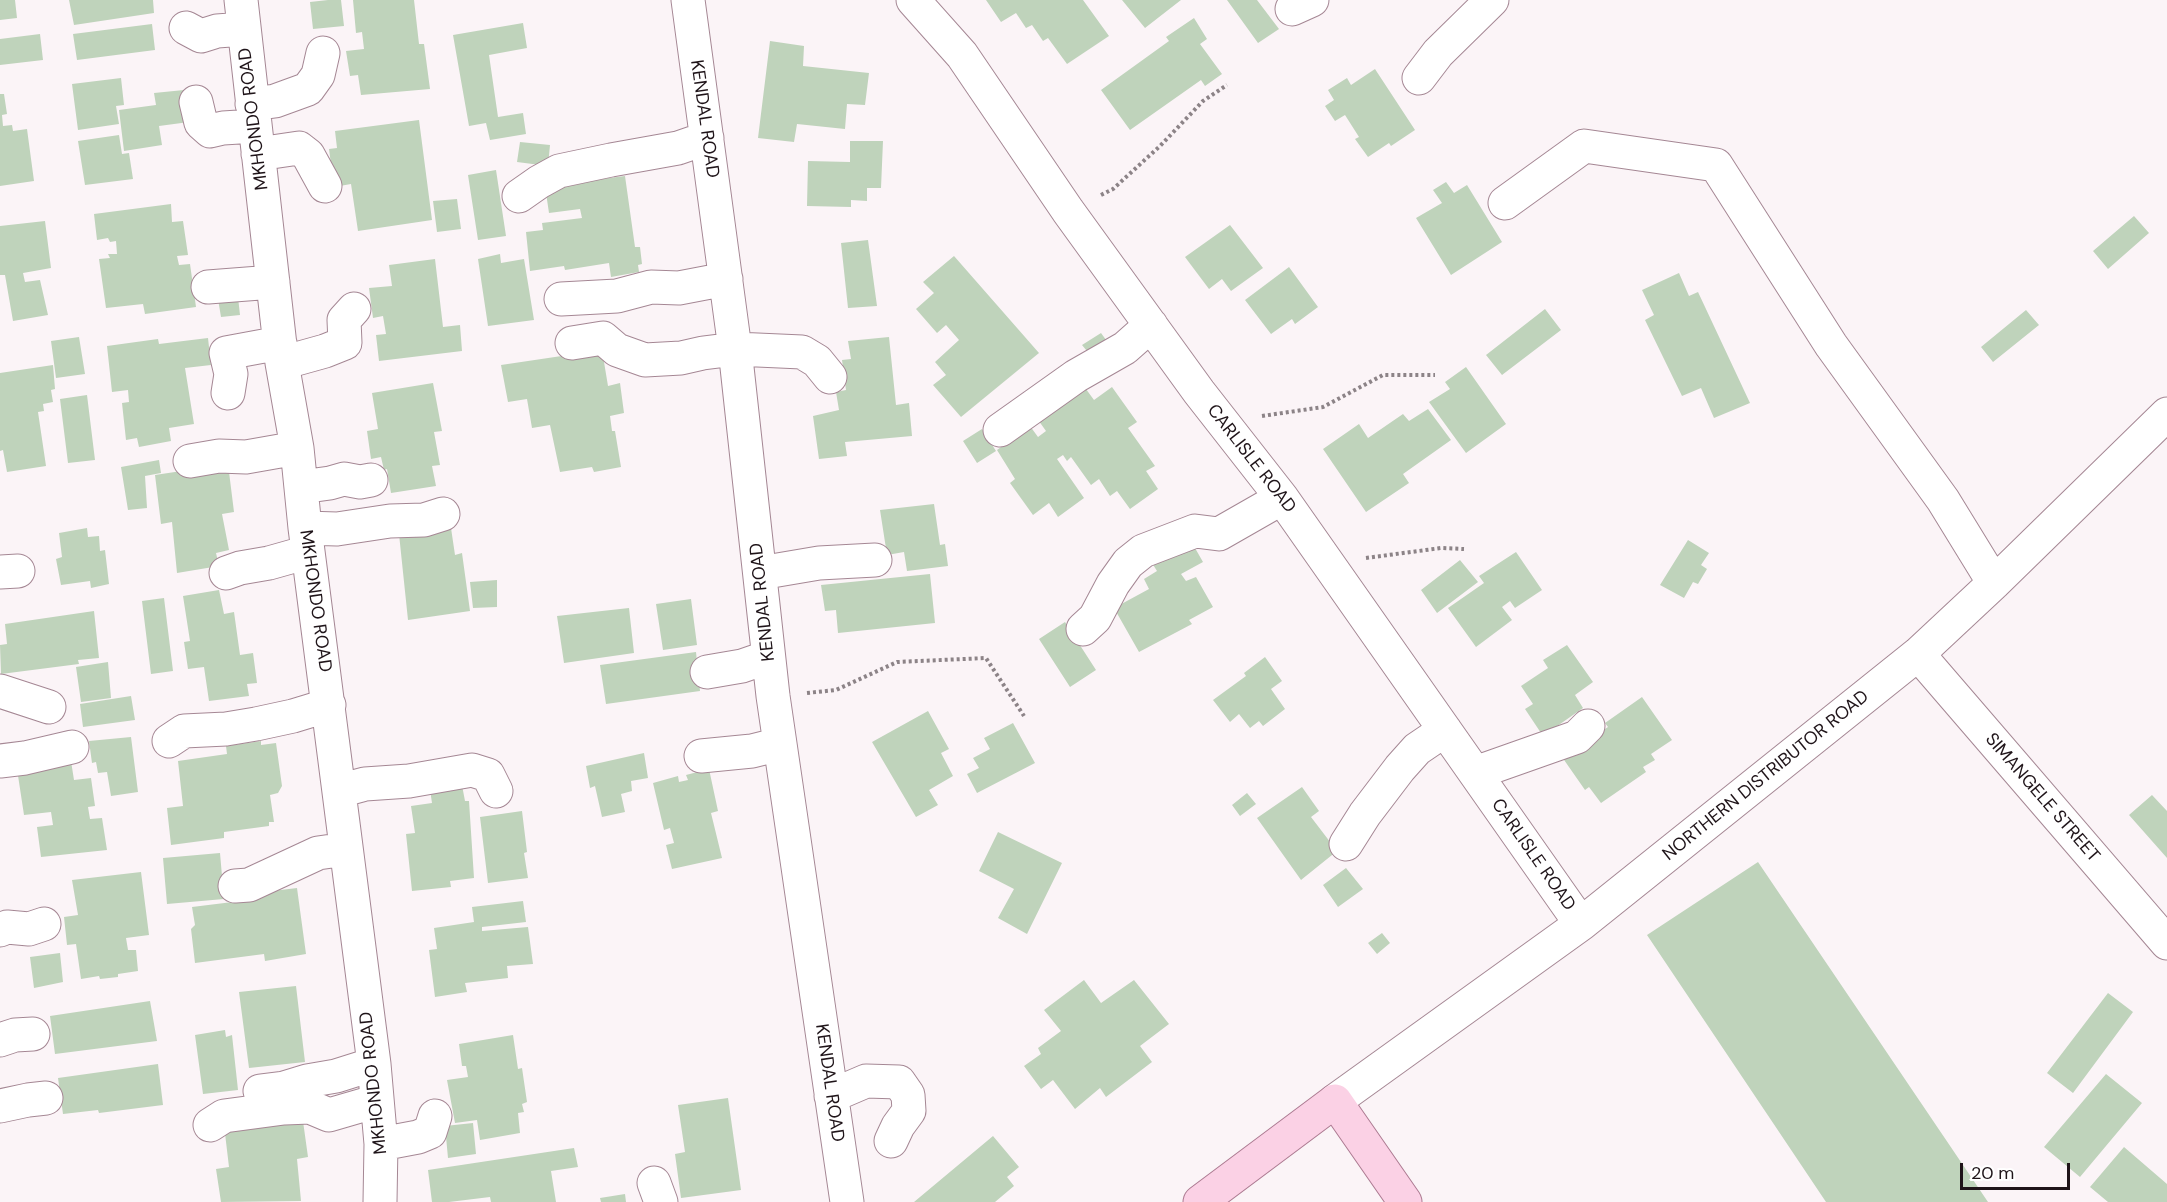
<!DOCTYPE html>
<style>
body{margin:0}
#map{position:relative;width:2167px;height:1202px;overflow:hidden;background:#fbf4f7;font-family:"DM Sans",sans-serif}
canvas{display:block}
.scale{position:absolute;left:1960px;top:1163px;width:110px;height:27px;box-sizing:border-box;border:3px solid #1f1419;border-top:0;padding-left:8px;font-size:18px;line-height:21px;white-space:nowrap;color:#1f1419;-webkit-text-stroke:4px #fff;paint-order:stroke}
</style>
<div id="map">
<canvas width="2167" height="1202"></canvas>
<div class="scale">20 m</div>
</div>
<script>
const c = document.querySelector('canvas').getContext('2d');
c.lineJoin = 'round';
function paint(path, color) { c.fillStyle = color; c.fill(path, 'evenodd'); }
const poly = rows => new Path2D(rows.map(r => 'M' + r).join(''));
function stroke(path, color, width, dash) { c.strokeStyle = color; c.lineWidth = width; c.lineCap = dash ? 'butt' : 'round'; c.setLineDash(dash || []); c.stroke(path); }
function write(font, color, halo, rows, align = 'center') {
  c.font = font + ' "DM Sans",sans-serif'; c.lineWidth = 4.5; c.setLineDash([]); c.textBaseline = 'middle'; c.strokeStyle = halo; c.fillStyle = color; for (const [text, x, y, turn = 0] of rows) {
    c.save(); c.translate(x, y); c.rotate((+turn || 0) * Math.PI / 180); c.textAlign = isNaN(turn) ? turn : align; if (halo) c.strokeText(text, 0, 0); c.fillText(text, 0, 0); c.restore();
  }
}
paint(poly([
 [0,0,15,0,17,18,0,20],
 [69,0,153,0,154,13,74,25],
 [328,0,341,0,344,26,313,29,310,2],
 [353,0,414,0,419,44,424,44,430,89,361,95,358,75,350,76,346,51,364,49,362,32,356,33],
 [986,0,1083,0,1109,36,1067,64,1048,38,1043,41,1032,25,1026,28,1016,13,1001,22],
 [1122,0,1181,0,1145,28],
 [1227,0,1257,0,1279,29,1258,43],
 [1194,18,1207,39,1200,44,1222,74,1205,86,1201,80,1130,130,1101,90,1169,41,1166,37],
 [523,23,527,48,489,55,498,117,523,113,526,134,490,140,486,123,469,126,453,35],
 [152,24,155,50,77,60,73,34],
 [40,34,43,60,0,65,0,39],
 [770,41,804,46,803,66,869,73,865,105,847,104,845,129,797,124,794,142,758,138],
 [1375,69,1415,130,1391,146,1389,143,1368,157,1355,139,1359,137,1345,115,1335,121,1325,106,1334,100,1328,90,1347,78,1351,85],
 [121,78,124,105,116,106,119,124,78,130,72,84],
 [184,90,189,122,159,126,162,145,124,151,119,110,156,105,154,93],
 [0,94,4,94,7,114,2,115,3,126,12,125,13,131,27,129,34,181,0,186],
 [419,120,432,220,358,231,351,184,334,187,329,149,337,148,335,131],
 [119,135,122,154,129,153,133,179,85,185,78,141],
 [850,141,883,141,881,188,867,188,867,201,851,200,851,207,807,206,808,161,850,162],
 [520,142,550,145,548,166,517,162],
 [496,170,506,236,478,240,468,175],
 [625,176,635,247,640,247,642,264,638,265,639,272,611,277,609,263,565,270,564,266,530,271,526,232,543,230,542,223,582,218,580,209,549,213,545,186],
 [1446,182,1454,193,1467,185,1502,242,1451,275,1416,218,1442,203,1433,190],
 [457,199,461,229,437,232,433,201],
 [171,204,172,222,183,221,188,255,177,256,179,265,190,264,196,307,145,314,143,304,106,308,99,259,110,258,108,254,117,254,116,241,110,242,108,238,97,240,94,214],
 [2134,216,2149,233,2108,269,2093,251],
 [45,221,51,268,23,273,25,282,40,280,48,315,13,321,5,275,0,275,0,226],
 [1230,225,1263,268,1231,291,1222,279,1209,289,1185,257],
 [868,240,877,306,848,308,841,243],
 [500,254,501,263,524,259,534,320,488,326,478,259],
 [954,256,1039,353,961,417,933,385,946,375,935,362,959,340,946,325,937,333,916,309,934,293,923,282],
 [435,259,443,327,460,325,462,351,379,361,376,335,386,334,383,316,373,318,369,288,392,286,389,265],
 [1289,267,1318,307,1295,324,1292,319,1271,334,1245,300],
 [1679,273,1689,296,1698,292,1750,403,1714,418,1701,388,1682,396,1645,320,1654,315,1642,290],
 [238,297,240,315,221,317,218,299],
 [1545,309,1561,330,1502,375,1486,355],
 [2026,310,2039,325,1993,362,1981,347],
 [1101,333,1109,344,1091,356,1082,345],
 [79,337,85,374,56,378,51,341],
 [889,337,896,405,909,403,912,436,845,442,847,456,819,459,813,416,839,410,836,392,846,390,842,360,851,359,848,341],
 [208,338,211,365,185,368,194,424,169,428,171,441,139,447,137,438,126,440,122,403,129,402,128,390,112,392,107,346,158,339,159,344],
 [602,350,608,386,620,383,624,413,610,416,612,431,615,431,621,467,594,472,592,467,560,472,550,425,532,428,527,399,508,402,501,365],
 [53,365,55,389,51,390,53,402,43,404,44,411,38,412,46,466,7,472,3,450,0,451,0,373],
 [1466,367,1506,424,1466,453,1429,402,1450,389,1445,382],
 [433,383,442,431,434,432,440,465,432,466,436,486,391,493,387,469,384,470,381,457,371,459,367,431,378,429,372,393],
 [1083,385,1094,400,1112,387,1137,422,1128,428,1155,466,1146,471,1158,489,1130,509,1117,491,1110,496,1099,479,1091,485,1071,457,1067,461,1063,455,1057,459,1084,498,1058,517,1049,503,1033,515,1010,483,1015,479,997,450,1030,426,1038,437,1046,431,1036,417],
 [87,395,95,460,68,463,60,399],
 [1428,409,1451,440,1403,474,1409,483,1366,512,1323,449,1359,424,1368,438,1403,414,1409,421],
 [982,429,996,451,977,463,963,441],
 [159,460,161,473,145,476,147,508,128,510,121,467],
 [228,464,234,512,222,514,229,550,216,553,219,566,177,573,172,522,161,524,155,475],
 [934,504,940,545,945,544,948,566,907,571,904,552,887,555,880,510],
 [87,528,88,537,99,536,100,551,105,550,109,584,91,588,90,581,61,585,56,559,62,557,59,533],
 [451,528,455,555,462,553,470,611,408,620,399,534],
 [1688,540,1709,553,1701,565,1707,569,1698,584,1693,582,1684,598,1660,585],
 [1191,541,1203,562,1181,574,1186,581,1196,577,1213,607,1189,620,1192,624,1139,652,1114,608,1149,589,1144,579,1157,571,1152,563],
 [1516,552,1542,590,1515,608,1510,601,1502,607,1512,620,1476,647,1448,608,1484,583,1479,576],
 [1460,560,1478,582,1437,613,1421,590],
 [930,574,935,623,838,633,836,610,825,611,821,585],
 [497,580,497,607,473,608,470,582],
 [219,590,224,614,234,612,240,655,253,653,257,683,247,684,249,696,209,701,204,667,188,669,184,642,190,641,183,596],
 [164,598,173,671,151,674,142,601],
 [691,599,697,645,663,650,656,604],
 [629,608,634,653,564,663,557,616],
 [94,611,99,658,78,660,79,664,1,674,0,645,7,644,5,624],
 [1065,622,1096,670,1070,687,1039,639],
 [1567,645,1593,682,1575,695,1583,708,1543,736,1525,709,1533,704,1521,686,1548,668,1543,660],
 [696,652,700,691,606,704,600,665],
 [1265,657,1282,681,1271,689,1285,709,1263,726,1259,721,1250,728,1239,714,1230,722,1213,700,1246,676,1244,673],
 [108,662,111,698,81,702,76,667],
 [131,696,135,720,83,727,80,704],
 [1642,697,1672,740,1651,754,1655,760,1643,767,1646,772,1601,803,1589,787,1585,790,1562,757,1608,727,1605,723],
 [928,711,949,749,941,753,953,776,929,790,938,805,916,817,872,742],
 [1013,723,1035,763,977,793,967,774,979,768,973,758,990,749,984,738],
 [131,737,138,792,111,796,107,772,98,773,96,762,92,763,89,741],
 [261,741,261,745,276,743,282,786,278,793,270,795,274,822,269,822,269,826,224,832,224,838,171,845,167,808,183,806,178,761,227,754,226,746],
 [644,753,648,778,631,781,632,791,621,794,625,812,602,817,595,786,590,788,586,766],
 [71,761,74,780,91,778,95,806,88,807,90,819,102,818,107,850,41,857,37,827,53,825,51,812,24,815,17,769],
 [709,769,718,811,711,813,722,858,672,869,666,845,674,843,670,828,664,830,653,783,678,776,679,782,688,780,686,775],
 [461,780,465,801,469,801,474,878,450,881,451,887,412,891,406,834,415,833,411,806,432,803,429,783],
 [1302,787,1319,811,1311,817,1337,851,1301,880,1257,818],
 [1247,793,1256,804,1240,816,1232,805],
 [2152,795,2167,811,2167,858,2129,815],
 [522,811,527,852,524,853,528,878,488,883,480,817],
 [998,832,1062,863,1027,934,998,918,1014,889,979,871],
 [220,853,224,899,167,904,163,858],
 [1758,862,1988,1202,1826,1202,1647,935],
 [1346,868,1363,889,1338,907,1323,885],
 [141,872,149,935,126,938,128,950,136,950,138,971,118,974,118,977,100,979,99,976,81,979,76,944,67,945,64,917,78,915,72,880],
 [297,888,306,954,265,961,264,954,195,963,191,929,195,925,192,907,257,899,256,893],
 [523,901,526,922,482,927,482,931,528,927,533,964,507,966,508,978,465,983,467,992,435,997,429,950,437,949,434,928,474,922,472,907],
 [1382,933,1390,943,1377,954,1368,943],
 [60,953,63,982,34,988,30,957],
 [1084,980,1101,1003,1134,980,1169,1024,1140,1046,1152,1062,1106,1097,1100,1088,1075,1109,1053,1080,1041,1089,1024,1066,1041,1054,1038,1048,1061,1031,1044,1010],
 [296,986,305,1062,249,1068,239,992],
 [2108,993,2133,1012,2073,1093,2047,1073],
 [150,1001,157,1041,55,1054,50,1016],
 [225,1030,226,1037,232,1035,238,1090,203,1094,195,1035],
 [513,1035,518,1069,522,1068,527,1102,522,1104,524,1112,518,1113,520,1133,480,1140,477,1120,455,1123,447,1080,468,1077,466,1066,462,1066,459,1044],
 [158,1064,163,1105,99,1113,98,1110,63,1114,58,1078],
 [2106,1074,2142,1103,2080,1177,2044,1147],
 [728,1098,741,1190,681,1198,675,1154,685,1152,678,1105],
 [302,1114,308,1157,297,1159,301,1201,221,1202,216,1169,229,1167,224,1125],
 [473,1123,476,1154,448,1158,445,1126],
 [993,1136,1019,1167,1007,1177,1014,1186,995,1202,914,1202],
 [2124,1147,2167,1184,2167,1202,2108,1202,2090,1187],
 [574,1148,578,1167,551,1171,556,1202,491,1202,490,1197,449,1202,432,1202,428,1170],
 [625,1194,626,1202,601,1202,600,1198]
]), '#bfd3bb');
const minor = poly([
 [241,0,282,363,297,448,305,528,374,1064,381,1144,380,1202],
 [688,0,735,349,773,696,847,1202],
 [913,0,962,55,1068,211,1199,392,1282,498,1581,924],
 [1292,9,1312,0],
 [186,28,201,36,217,31,244,29],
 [1419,78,1438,53,1492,0],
 [196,102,201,123,210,131,223,128,255,126],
 [252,104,275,101,308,89,318,75,323,53],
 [258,154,299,148,308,155,325,186],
 [519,196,539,182,559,171,611,160,678,148,707,138],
 [1505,203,1584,146,1716,165,1831,345,1943,500,1994,583],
 [208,287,273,282],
 [561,299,617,296,651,287,679,288,726,279],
 [572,343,603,338,617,350,645,360,681,358,703,353,735,349,802,352,817,361,830,377],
 [282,363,325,351,345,343,344,320,354,309],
 [228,393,231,374,226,353,280,343],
 [1000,430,1076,376,1125,348,1151,325],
 [190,461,219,456,246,457,297,448],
 [301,487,330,483,344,479,360,482,371,480],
 [305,528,337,529,390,521,424,520,443,514],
 [0,572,18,571],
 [226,573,240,568,269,563,308,552],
 [760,573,819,563,875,560],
 [1083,629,1095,618,1113,584,1128,563,1143,551,1195,531,1219,534,1282,498],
 [1918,654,2167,943],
 [707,672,742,666,768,657],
 [0,691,49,707],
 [169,741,184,731,226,729,256,724,293,716,329,705],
 [701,756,752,751,780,744],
 [0,761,25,758,72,747],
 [1475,773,1577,737,1588,726],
 [339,791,365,784,409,781,472,770,488,775,496,791],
 [1346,844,1365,814,1400,768,1417,749,1445,730],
 [235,886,249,885,318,853,346,849],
 [0,930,7,927,29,929,44,924],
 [0,1040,15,1035,33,1034],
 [260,1091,284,1088,307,1081,336,1076,374,1064],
 [831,1096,866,1081,899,1082,908,1095,909,1111,898,1126,891,1141],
 [1335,1101,1581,924,1918,654,1994,583,2167,414],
 [0,1106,28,1100,46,1098],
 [210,1125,224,1116,284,1108,310,1107,329,1115,377,1101],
 [381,1144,418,1137,430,1132,435,1116],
 [654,1183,661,1202]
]);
const major = poly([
 [1200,1202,1335,1101,1405,1202]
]);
stroke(minor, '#a58794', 35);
stroke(major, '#ad7b92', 35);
stroke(poly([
 [1101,195,1113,189,1160,146,1203,101,1227,85],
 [1262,416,1323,407,1383,375,1435,375],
 [1366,558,1441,548,1464,549],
 [807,693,836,690,897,662,986,658,1024,716]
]), '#8c8387', 4, [3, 3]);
stroke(minor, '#fff', 33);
stroke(major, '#fbd1e5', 33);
write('18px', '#1f1419', '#fff', [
 ["MKHONDO ROAD",254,119,-97],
 ["KENDAL ROAD",704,119,82],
 ["CARLISLE ROAD",1251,459,52],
 ["MKHONDO ROAD",315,601,82],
 ["KENDAL ROAD",763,602,-96],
 ["NORTHERN DISTRIBUTOR ROAD",1766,776,-39],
 ["SIMANGELE STREET",2042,798,49],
 ["CARLISLE ROAD",1533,855,55],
 ["MKHONDO ROAD",374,1083,-96],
 ["KENDAL ROAD",829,1083,82]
]);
</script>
